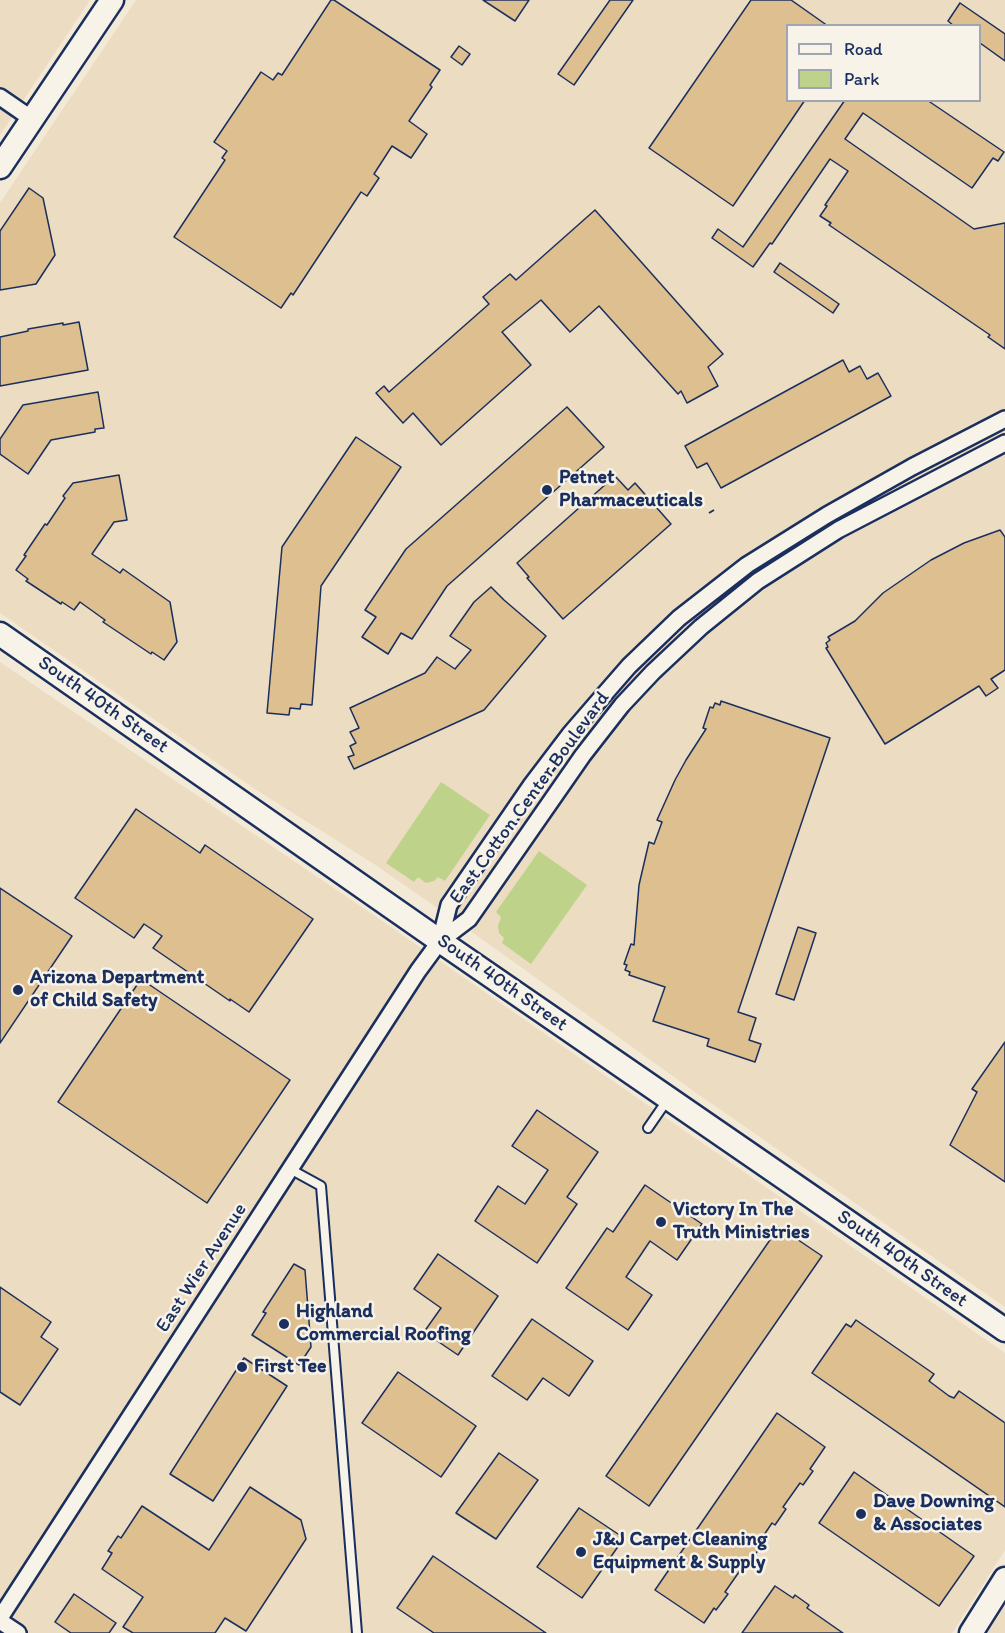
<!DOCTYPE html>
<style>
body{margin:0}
#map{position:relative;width:1005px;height:1633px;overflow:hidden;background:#f2e9d6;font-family:Itim,sans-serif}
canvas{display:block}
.legend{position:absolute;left:786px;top:24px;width:195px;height:78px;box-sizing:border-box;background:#f7f3e8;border:2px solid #9fa5b1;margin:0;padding:8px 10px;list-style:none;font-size:18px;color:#1b2f5e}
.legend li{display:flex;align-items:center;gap:12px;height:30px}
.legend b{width:30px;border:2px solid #9fa5b1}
</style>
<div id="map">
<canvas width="1005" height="1633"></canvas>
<ul class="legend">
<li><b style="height:8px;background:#f7f3e8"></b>Road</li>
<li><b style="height:16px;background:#bed389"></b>Park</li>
</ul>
</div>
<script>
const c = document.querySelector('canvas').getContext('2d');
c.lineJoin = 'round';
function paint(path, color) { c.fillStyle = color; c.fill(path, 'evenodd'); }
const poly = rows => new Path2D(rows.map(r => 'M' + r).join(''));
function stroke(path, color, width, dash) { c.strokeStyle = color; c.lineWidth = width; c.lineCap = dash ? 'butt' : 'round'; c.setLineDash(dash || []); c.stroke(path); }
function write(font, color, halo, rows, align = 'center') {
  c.font = font + ' Itim,sans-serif'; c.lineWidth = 5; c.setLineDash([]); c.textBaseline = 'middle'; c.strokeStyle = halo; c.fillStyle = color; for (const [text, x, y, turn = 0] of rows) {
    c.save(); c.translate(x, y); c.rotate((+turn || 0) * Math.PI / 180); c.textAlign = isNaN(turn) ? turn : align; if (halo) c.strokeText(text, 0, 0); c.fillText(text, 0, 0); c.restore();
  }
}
paint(poly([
 [0,0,90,0,0,135],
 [136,0,1005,0,1005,1307,695,1092,486,942,413,891,374,864,255,789,0,613,0,203],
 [788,26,980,26,980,100,788,100],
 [0,662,372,914,1005,1353,1005,1550,952,1633,0,1633],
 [1005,1600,1005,1633,983,1633]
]), '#ecdcc1');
paint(poly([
 [441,782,490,815,445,881,438,877,434,881,426,883,418,877,414,882,386,863],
 [539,851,587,885,531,964,502,943,504,938,499,933,498,926,501,917,496,912]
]), '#bed389');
const building = poly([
 [331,0,334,0,440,70,430,85,432,87,409,121,427,134,411,158,392,146,374,174,379,178,367,196,361,192,293,295,291,293,281,308,174,237,225,160,222,158,227,151,214,142,261,72,273,80,278,73,282,75,331,0],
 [483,0,529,0,515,21,483,0],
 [610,0,633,0,574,85,558,74,610,0],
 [751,0,791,0,828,26,788,26,788,100,805,100,733,206,649,148,751,0],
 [960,3,1005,34,1005,61,980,43,980,26,954,26,948,21,960,3],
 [459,46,470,54,462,65,451,57,459,46],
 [845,100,927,100,1004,152,998,161,993,158,972,188,863,113,845,139,974,229,1005,223,1005,349,988,337,990,335,829,225,831,223,820,216,827,206,825,205,848,171,830,159,772,244,770,243,753,267,712,238,718,229,743,247,845,100],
 [29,188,43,198,55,255,36,284,0,290,0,231,29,188],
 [595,210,723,354,708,367,718,386,687,403,681,391,678,394,599,306,570,332,541,300,502,332,531,365,441,445,413,413,403,423,376,393,384,386,389,392,489,304,483,297,491,290,510,274,516,280,595,210],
 [780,263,839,304,833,313,774,272,780,263],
 [79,322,88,370,0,386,0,337,28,331,28,329,63,323,63,325,79,322],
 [843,360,849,372,860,366,867,379,878,373,891,396,721,488,707,463,697,468,685,446,843,360],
 [98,392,104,428,95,429,95,432,51,440,28,474,0,454,0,439,23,405,98,392],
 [567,407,604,447,447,586,412,639,401,633,388,654,362,637,376,617,365,610,406,549,567,407],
 [356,437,401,467,321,586,312,705,301,704,300,709,290,708,289,715,267,713,282,547,356,437],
 [119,475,127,520,114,522,92,554,120,573,123,569,170,602,177,642,164,660,152,652,151,654,103,622,105,620,80,602,74,610,62,602,61,604,26,581,28,579,16,570,26,556,24,555,45,524,47,525,65,498,63,496,73,483,119,475],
 [615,476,628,490,635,483,671,524,563,619,527,578,529,577,517,563,615,476],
 [1000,530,1005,537,1005,670,991,679,998,688,986,696,979,686,885,744,826,648,828,647,826,643,830,640,828,637,855,621,883,593,931,560,964,543,1000,530],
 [491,587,504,600,546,636,484,710,354,769,348,757,354,755,350,746,356,743,350,732,359,728,350,708,425,673,437,657,455,669,471,650,450,636,474,602,491,587],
 [721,701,830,738,738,1012,756,1018,749,1040,761,1044,755,1062,707,1046,709,1039,653,1021,665,987,629,975,630,972,625,970,627,965,624,964,631,944,634,945,639,885,649,842,654,844,662,822,657,820,675,780,686,760,706,729,703,728,710,707,713,708,715,703,720,705,721,701],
 [136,809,200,853,205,845,313,919,249,1012,230,999,230,1001,153,948,162,936,144,924,134,938,75,898,136,809],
 [0,888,72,936,0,1043,0,888],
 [798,927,816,933,794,1000,776,994,798,927],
 [141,979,290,1080,207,1203,58,1102,141,979],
 [1005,1042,1005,1182,950,1145,977,1092,972,1089,1005,1042],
 [537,1110,598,1152,567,1197,577,1204,537,1263,475,1221,498,1186,525,1204,548,1170,512,1146,537,1110],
 [645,1185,702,1224,677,1260,650,1241,626,1277,652,1295,628,1330,566,1288,607,1228,613,1232,645,1185],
 [779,1227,822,1256,649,1506,606,1476,779,1227],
 [438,1254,498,1296,458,1355,424,1332,441,1308,414,1289,438,1254],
 [294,1264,305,1270,311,1347,299,1365,252,1335,266,1313,263,1312,294,1264],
 [0,1287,51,1322,41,1337,58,1349,20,1405,0,1392,0,1287],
 [532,1319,593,1361,569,1396,543,1378,527,1400,492,1376,532,1319],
 [856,1320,934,1374,929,1381,949,1396,954,1398,959,1391,1005,1423,1005,1507,812,1373,846,1324,851,1327,856,1320],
 [244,1358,287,1386,213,1501,170,1474,244,1358],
 [398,1372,476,1426,441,1477,362,1423,398,1372],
 [777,1413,825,1447,810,1469,813,1471,803,1485,800,1483,783,1507,786,1509,775,1525,772,1523,756,1547,759,1549,748,1564,746,1562,725,1592,728,1594,716,1610,714,1608,704,1623,655,1590,777,1413],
 [499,1453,538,1480,496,1539,456,1513,499,1453],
 [854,1472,974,1556,939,1606,819,1523,854,1472],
 [250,1487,301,1520,306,1539,246,1631,225,1618,215,1633,133,1633,123,1627,143,1597,102,1569,112,1553,108,1551,118,1536,121,1538,142,1506,209,1550,250,1487],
 [579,1508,624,1538,582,1598,537,1567,579,1508],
 [433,1556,546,1633,434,1633,397,1608,433,1556],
 [775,1586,793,1598,795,1595,809,1605,807,1608,843,1633,742,1633,775,1586],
 [74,1594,116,1623,109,1633,71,1633,55,1622,74,1594]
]);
paint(building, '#ddbf90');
stroke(building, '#1b2f5e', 1.5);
const lane = poly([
 [648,1128,668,1099],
 [290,1169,321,1186,357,1633]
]);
const street = poly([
 [0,97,32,119],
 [440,941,449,905,532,784,570,734,602,697,629,666,679,618,747,565,827,515,912,467,1005,419],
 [0,1618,418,971,440,941,469,919,583,755,622,705,653,672,701,627,758,581,838,530,1005,443],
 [0,1621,18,1633]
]);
const secondary = poly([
 [0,167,112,0],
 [0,634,440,941,1005,1330],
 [971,1633,1005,1579]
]);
stroke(lane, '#1b2f5e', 12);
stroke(street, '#1b2f5e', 20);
stroke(secondary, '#1b2f5e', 27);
stroke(poly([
 [709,513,714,510]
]), '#1b2f5e', 2, [6, 4.5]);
stroke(lane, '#f7f3e8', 8);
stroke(street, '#f7f3e8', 15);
stroke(secondary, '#f7f3e8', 22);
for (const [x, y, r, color] of [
 [547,490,6,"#1b2f5e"],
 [18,990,6,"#1b2f5e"],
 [661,1222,6,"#1b2f5e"],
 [284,1324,6,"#1b2f5e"],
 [242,1367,6,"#1b2f5e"],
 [861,1514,6,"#1b2f5e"],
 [581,1552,6,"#1b2f5e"]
]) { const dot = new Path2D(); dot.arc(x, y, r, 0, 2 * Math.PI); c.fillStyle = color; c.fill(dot); stroke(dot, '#f7f3e8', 2); }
write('bold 20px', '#1b2f5e', '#f7f3e8', [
 ["Petnet",559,478],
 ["Pharmaceuticals",559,501],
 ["Arizona Department",30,978],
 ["of Child Safety",30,1001],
 ["Victory In The",673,1210],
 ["Truth Ministries",673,1233],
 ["Highland",296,1312],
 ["Commercial Roofing",296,1335],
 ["First Tee",254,1367],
 ["Dave Downing",873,1502],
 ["& Associates",873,1525],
 ["J&J Carpet Cleaning",593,1540],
 ["Equipment & Supply",593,1563]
], 'left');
write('20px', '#1b2f5e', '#f7f3e8', [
 ["South 40th Street",103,705,35],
 ["East Cotton Center Boulevard",530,798,-54],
 ["South 40th Street",502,983,35],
 ["South 40th Street",902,1259,35],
 ["East Wier Avenue",202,1268,-57]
]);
</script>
